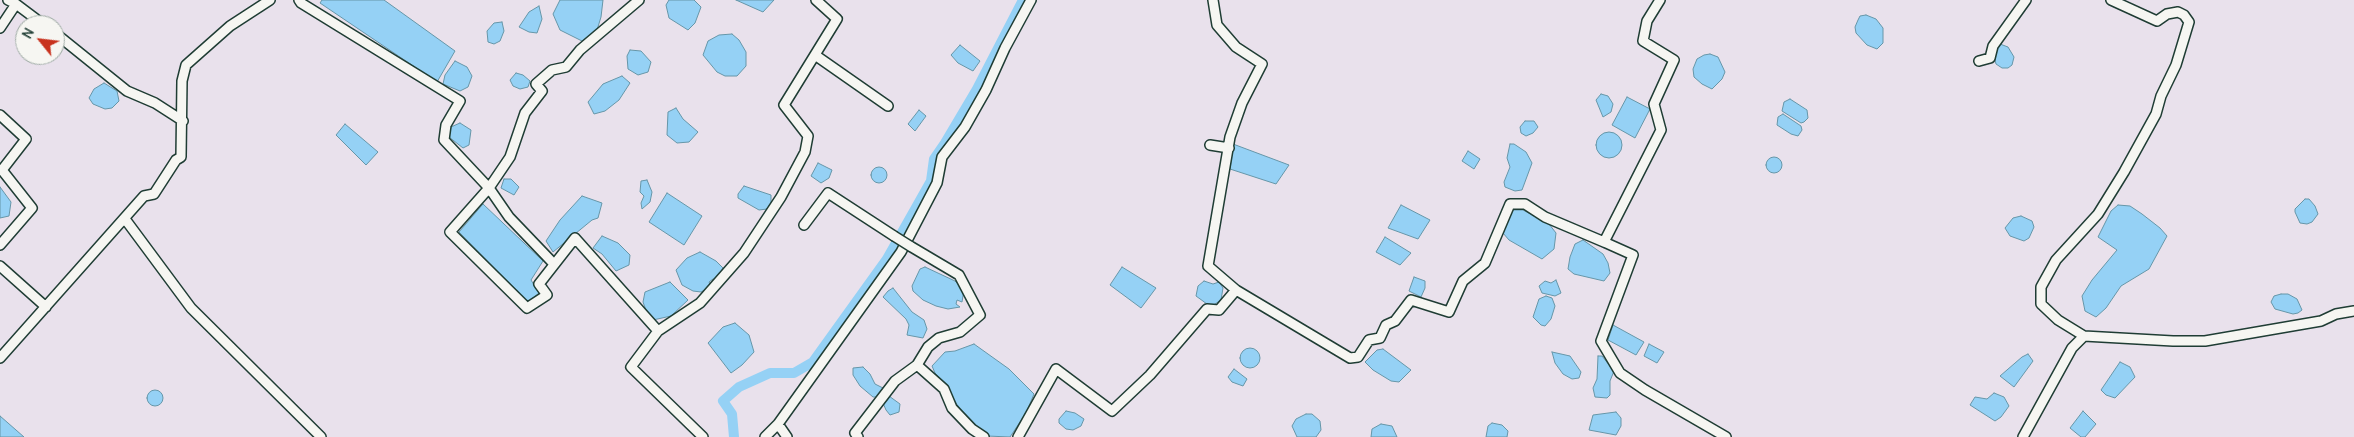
<!DOCTYPE html>
<style>
body{margin:0}
#map{position:relative;width:2354px;height:437px;overflow:hidden;background:#e9e1ec;font-family:Delius,sans-serif}
canvas{display:block}
.north{position:absolute;left:15px;top:15px;width:50px;height:50px;box-sizing:border-box;background:#f6f6f2;border:1px solid #a0aca6;border-radius:50%;rotate:299deg;font-size:14px;font-weight:700;line-height:20px;text-align:center;color:#1f3d34}
.north::after{content:'';display:block;margin:auto;width:18px;height:22px;background:#c8321e;clip-path:polygon(50% 0,100% 100%,50% 72%,0 100%)}
</style>
<div id="map">
<canvas width="2354" height="437"></canvas>
<div class="north">N</div>
</div>
<script>
const c = document.querySelector('canvas').getContext('2d');
c.lineJoin = 'round';
function paint(path, color) { c.fillStyle = color; c.fill(path, 'evenodd'); }
const poly = rows => new Path2D(rows.map(r => 'M' + r).join(''));
function stroke(path, color, width, dash) { c.strokeStyle = color; c.lineWidth = width; c.lineCap = dash ? 'butt' : 'round'; c.setLineDash(dash || []); c.stroke(path); }
const water = poly([
 [322,0,384,0,455,51,437,82,320,3,322,0],
 [560,0,603,0,601,17,597,30,582,41,560,30,553,14,560,0],
 [669,0,694,0,701,7,695,23,688,30,669,18,666,5,669,0],
 [736,0,774,0,763,12,736,0],
 [539,6,542,19,537,33,529,32,519,27,529,12,539,6],
 [1866,15,1876,19,1883,28,1883,43,1877,49,1867,45,1856,33,1855,27,1858,20,1860,16,1866,15],
 [502,22,504,31,500,41,494,44,488,42,487,31,494,23,502,22],
 [732,34,739,40,746,52,746,66,737,76,725,76,717,72,703,55,708,41,719,35,732,34],
 [2000,44,2008,47,2014,57,2012,65,2008,68,2002,68,1996,64,1994,56,2000,44],
 [960,45,980,61,973,71,958,63,951,55,960,45],
 [630,50,641,51,651,62,648,72,638,75,628,69,627,56,630,50],
 [1710,54,1718,57,1725,72,1722,79,1712,89,1702,84,1694,77,1693,69,1697,59,1704,55,1710,54],
 [455,61,467,67,472,76,468,87,460,91,443,84,445,75,455,61],
 [516,73,523,75,530,81,528,87,520,89,513,86,510,80,516,73],
 [622,76,630,83,619,100,605,111,594,114,588,102,603,84,622,76],
 [104,83,117,91,119,101,112,108,105,109,93,104,89,98,94,89,104,83],
 [1601,94,1608,96,1613,104,1611,112,1603,117,1596,100,1601,94],
 [1627,97,1650,109,1635,138,1612,125,1627,97],
 [1790,99,1807,110,1808,118,1804,122,1801,123,1782,111,1784,102,1790,99],
 [676,108,683,119,698,132,689,142,677,143,667,135,668,112,676,108],
 [919,110,926,116,915,131,908,124,919,110],
 [1783,114,1801,126,1802,130,1798,136,1791,134,1777,125,1778,117,1783,114],
 [1525,121,1534,121,1538,127,1533,133,1526,136,1521,133,1520,127,1525,121],
 [460,123,471,130,469,145,463,148,449,137,451,127,460,123],
 [345,124,378,152,366,165,336,135,345,124],
 '1596 145a13 13 0 1 1 26 0a13 13 0 1 1-26 0Z',
 [1233,144,1289,165,1276,184,1230,169,1233,144],
 [1510,144,1514,144,1526,152,1532,163,1522,190,1515,191,1505,187,1504,182,1510,167,1507,158,1510,144],
 [1468,151,1480,159,1474,169,1462,161,1468,151],
 '1766 165a8 8 0 1 1 16 0a8 8 0 1 1-16 0Z',
 [818,163,832,170,829,178,821,183,811,176,818,163],
 '871 175a8 8 0 1 1 16 0a8 8 0 1 1-16 0Z',
 [504,179,511,179,519,187,514,195,501,188,504,179],
 [647,180,652,192,650,202,642,209,641,203,644,196,640,192,641,181,647,180],
 [744,186,771,195,771,203,767,209,759,210,738,198,738,194,744,186],
 [0,187,11,202,9,216,0,218,0,187],
 [667,193,702,216,684,245,649,222,667,193],
 [582,196,602,203,598,218,592,220,553,252,546,241,560,220,582,196],
 [2305,199,2309,199,2315,206,2318,214,2312,222,2307,224,2300,223,2295,212,2295,209,2305,199],
 [483,204,543,261,531,280,539,293,528,302,459,232,483,204],
 [1401,205,1430,220,1418,239,1388,228,1401,205],
 [2118,205,2130,206,2142,214,2160,228,2167,236,2149,269,2121,286,2106,308,2096,317,2085,311,2082,296,2092,280,2117,250,2098,237,2111,211,2118,205],
 [1512,210,1523,210,1549,224,1556,233,1554,249,1542,259,1509,240,1503,233,1512,210],
 [2021,216,2032,221,2034,227,2029,238,2024,241,2010,236,2005,228,2013,218,2021,216],
 [602,236,618,243,630,255,629,265,616,271,602,254,593,248,602,236],
 [1385,237,1411,253,1400,265,1376,252,1385,237],
 [1583,240,1603,254,1608,263,1610,273,1604,281,1574,274,1568,269,1570,257,1575,244,1583,240],
 [700,252,716,261,723,268,717,280,713,279,709,282,711,286,701,292,693,291,682,285,676,270,687,258,700,252],
 [925,267,955,281,964,290,962,302,957,300,956,304,960,307,948,309,936,306,923,300,913,291,912,286,920,269,925,267],
 [1122,267,1156,288,1141,308,1110,285,1122,267],
 [1414,277,1425,281,1425,288,1421,297,1409,291,1414,277],
 [1556,280,1561,293,1555,296,1542,293,1539,286,1545,281,1551,283,1556,280],
 [1204,281,1213,284,1219,282,1223,288,1221,300,1212,306,1207,304,1196,296,1198,286,1204,281],
 [670,282,688,300,671,316,653,320,647,313,643,302,645,292,670,282],
 [893,288,912,312,924,320,927,329,923,338,907,335,909,325,906,319,883,297,888,291,893,288],
 [2281,294,2288,294,2297,299,2302,310,2298,313,2293,314,2275,309,2271,302,2274,296,2281,294],
 [1546,296,1552,298,1555,306,1551,319,1545,326,1541,325,1533,317,1539,299,1546,296],
 [735,323,749,335,754,352,742,365,731,373,708,343,723,327,735,323],
 [1613,325,1644,342,1636,355,1608,340,1613,325],
 [974,344,1009,369,1034,394,1026,413,1010,437,987,436,964,416,946,386,935,373,932,366,945,352,955,351,974,344],
 [1649,344,1664,352,1657,363,1644,356,1649,344],
 '1240 358a10 10 0 1 1 20 0a10 10 0 1 1-20 0Z',
 [1383,349,1411,370,1399,382,1391,381,1373,370,1365,362,1377,350,1383,349],
 [1552,352,1570,356,1581,372,1579,378,1572,379,1563,374,1555,363,1552,352],
 [2028,354,2033,361,2014,387,2000,376,2022,357,2028,354],
 [1598,356,1602,356,1614,371,1610,381,1610,395,1607,398,1595,397,1593,388,1597,379,1598,356],
 [2120,362,2130,367,2135,377,2115,398,2106,395,2101,390,2120,362],
 [863,367,870,374,875,384,883,388,879,397,873,397,860,386,853,375,853,368,863,367],
 [1234,369,1247,379,1243,386,1232,382,1228,377,1234,369],
 '147 398a8 8 0 1 1 16 0a8 8 0 1 1-16 0Z',
 [1994,393,2004,397,2009,406,2001,417,1995,421,1970,405,1975,397,1987,399,1994,393],
 [889,396,900,404,899,412,890,415,886,410,883,403,889,396],
 [1066,411,1075,413,1084,419,1081,426,1073,430,1066,429,1059,423,1059,419,1066,411],
 [2083,411,2096,424,2085,437,2081,437,2070,428,2083,411],
 [1616,412,1621,418,1621,426,1616,435,1589,430,1593,415,1616,412],
 [1306,414,1312,414,1320,421,1321,430,1316,437,1297,437,1292,426,1296,419,1306,414],
 [0,416,24,437,0,437,0,416],
 [1492,423,1502,425,1508,431,1507,437,1486,437,1488,426,1492,423],
 [1381,424,1392,426,1397,437,1371,437,1372,429,1381,424]
]);
paint(water, '#95d1f5');
stroke(water, '#6696a8', 1);
stroke(poly([
 [734,437,732,414,723,401,739,387,770,373,794,373,813,362,887,259,931,181,934,159,945,143,977,89,1023,0]
]), '#95d1f5', 10);
const minor = poly([
 [299,0,301,3,460,101,446,125,444,140,489,188,450,232,527,308,547,295,539,284,575,238,658,331,631,367,703,437],
 [16,4,44,25],
 [0,28,16,4,8,0],
 [55,33,127,91,155,103,183,121],
 [815,55,888,106],
 [1979,61,1990,58,1993,46,2026,0],
 [0,115,26,139,2,170,32,208,0,245],
 [1210,145,1229,148],
 [125,219,191,308,321,437],
 [804,225,828,193,894,236],
 [1604,242,1633,255,1601,341,1620,373,1645,390,1726,437],
 [554,264,509,217,489,188,510,157,525,113,542,91,536,84,552,70,566,67,580,50,639,0],
 [0,266,46,307],
 [1236,290,1350,358,1358,357,1369,340,1380,338,1386,325,1395,321,1411,300,1449,312,1463,281,1485,263,1510,204,1525,204,1545,217,1604,242,1661,130,1654,104,1674,60,1643,41,1647,21,1660,0],
 [658,331,700,303,744,253,781,197,805,152,808,136,784,105,837,19,816,0],
 [2084,336,2058,320,2041,304,2041,287,2056,260,2098,214,2124,172,2156,114,2161,96,2176,65,2189,22,2184,15,2178,12,2167,14,2157,21,2111,0],
 [0,358,144,196,154,194,176,160,181,157,182,81,186,65,230,26,270,0],
 [917,365,944,389,952,408,972,429,984,437],
 [778,424,787,437],
 [765,437,778,424,901,252,937,183,942,157,965,127,986,90,1005,48,1031,0],
 [858,437,855,433,895,381,917,365,928,347,939,338,960,332,980,315,959,275,910,246],
 [1018,437,1056,369,1112,411,1150,375,1207,309,1219,310,1236,290,1208,266,1230,137,1242,103,1262,64,1236,47,1217,25,1213,0],
 [2023,437,2072,348,2084,336,2173,341,2205,341,2321,321,2336,314,2354,311]
]);
stroke(minor, '#1f3d34', 12);
stroke(minor, '#f6f6f2', 9);
const minorBridge = poly([
 [894,236,910,246]
]);
stroke(minorBridge, '#1f3d34', 12, []);
stroke(minorBridge, '#f6f6f2', 9);
</script>
